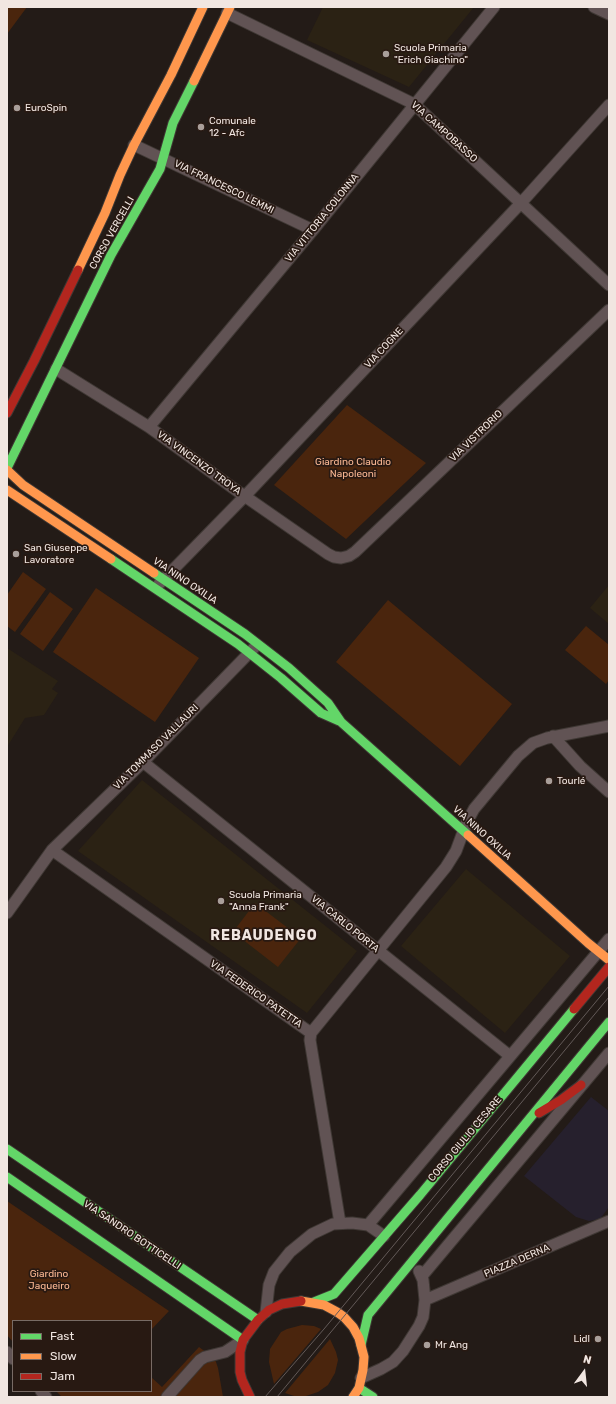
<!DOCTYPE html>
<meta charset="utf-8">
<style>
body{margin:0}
#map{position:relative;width:616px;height:1404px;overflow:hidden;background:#231b17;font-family:Rubik,sans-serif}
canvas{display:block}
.frame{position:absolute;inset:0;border:8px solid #f1e6e1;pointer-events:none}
.legend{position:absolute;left:12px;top:1320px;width:140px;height:72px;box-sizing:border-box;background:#281912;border:1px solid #786b65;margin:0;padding:5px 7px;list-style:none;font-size:12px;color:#f1e6e1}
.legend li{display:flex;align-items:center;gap:8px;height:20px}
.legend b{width:20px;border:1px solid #786b65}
.north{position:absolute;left:564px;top:1352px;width:40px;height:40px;-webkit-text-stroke:3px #281912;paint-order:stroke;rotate:15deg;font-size:11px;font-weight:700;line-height:16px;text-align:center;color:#f1e6e1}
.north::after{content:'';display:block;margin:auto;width:14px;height:18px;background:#f1e6e1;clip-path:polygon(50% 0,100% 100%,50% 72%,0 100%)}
</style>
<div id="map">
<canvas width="616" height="1404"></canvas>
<div class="frame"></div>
<ul class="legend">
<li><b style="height:5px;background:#63d668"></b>Fast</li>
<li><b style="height:5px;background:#ff974d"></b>Slow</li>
<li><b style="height:5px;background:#b3261e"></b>Jam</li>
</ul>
<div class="north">N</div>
</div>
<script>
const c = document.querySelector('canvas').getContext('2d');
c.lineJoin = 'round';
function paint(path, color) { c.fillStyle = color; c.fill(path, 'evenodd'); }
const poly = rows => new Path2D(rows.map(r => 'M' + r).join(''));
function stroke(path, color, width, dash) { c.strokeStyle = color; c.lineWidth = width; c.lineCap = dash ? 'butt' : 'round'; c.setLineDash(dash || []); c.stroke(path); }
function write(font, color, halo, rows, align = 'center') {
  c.font = font + ' Rubik,sans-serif'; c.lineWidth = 3.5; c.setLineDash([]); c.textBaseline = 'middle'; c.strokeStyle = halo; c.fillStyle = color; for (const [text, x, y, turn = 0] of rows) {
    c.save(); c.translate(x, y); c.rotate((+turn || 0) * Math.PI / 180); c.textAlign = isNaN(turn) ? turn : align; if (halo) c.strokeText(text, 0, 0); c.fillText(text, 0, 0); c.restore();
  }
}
paint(poly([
 [591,1097,609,1111,609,1207,600,1219,589,1221,576,1217,524,1176]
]), '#26202d');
paint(poly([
 [323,7,474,7,409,87,307,40],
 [609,585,609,624,590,608],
 [7,648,58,681,52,689,58,693,44,715,25,718,7,747],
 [142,780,357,951,307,1013,78,851],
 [466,869,570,956,505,1033,401,946]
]), '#2b2214');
paint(poly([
 [7,7,27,7,7,34],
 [347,405,426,463,346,539,274,485],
 [23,572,46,589,15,632,7,626,7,595],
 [96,588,199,658,155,722,53,652],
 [50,592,73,609,43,651,20,634],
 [388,600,512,704,460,766,336,662],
 [586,626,609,645,609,680,606,684,565,650],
 [255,903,301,938,278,967,233,932],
 [7,1201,169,1311,151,1330,151,1321,13,1321,13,1342,7,1335],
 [302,1325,314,1326,321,1329,274,1384,269,1362,270,1349,281,1332,287,1329],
 [330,1339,336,1352,338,1360,335,1373,328,1385,318,1392,306,1396,294,1396,285,1393],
 [199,1347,215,1359,218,1368,223,1397,62,1397,56,1391,151,1391,151,1377,162,1387]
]), '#4a250d');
const street = poly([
 [594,7,609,14],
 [227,13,414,104,609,285],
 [134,145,313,230],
 [56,369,149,427,233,488,328,554,334,557,341,558,349,556,355,552,609,310],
 [149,427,313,230,494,7],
 [159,584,245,496,521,203,609,105],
 [553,736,580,766,609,792],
 [143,762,510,1056],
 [52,850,311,1033],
 [7,913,52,850,143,762,254,648],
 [340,1223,310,1040,311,1033,446,867,456,851,466,824,474,809,518,756,533,743,547,738,609,726],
 [368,1225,609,939],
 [422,1276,609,1053],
 [425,1300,609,1221],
 [266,1312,269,1285,274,1272,290,1252,312,1234,333,1224,352,1223,368,1225,384,1236],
 [7,1352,13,1359],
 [361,1378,381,1369,393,1362,403,1351,419,1326,423,1317,425,1300,423,1280,419,1271],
 [41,1391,46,1397],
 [167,1397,200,1360,205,1357,225,1352,243,1340]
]);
const fast = poly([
 [7,468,111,255,160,169,173,123,194,81],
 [111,559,238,644,281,678,321,713,339,721],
 [154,573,245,634,289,668,328,703,341,722,468,835],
 [7,1149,258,1320],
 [7,1177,243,1340],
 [314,1302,334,1294,420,1195,574,1009],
 [361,1345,368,1315,609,1022],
 [359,1388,373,1397]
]);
const slow = poly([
 [194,81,230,7],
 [78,270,105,213,120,175,134,145,171,75,203,7],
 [7,470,23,485,154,573],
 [7,490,111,559],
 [468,835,588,943,609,960],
 [301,1301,324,1305,337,1312,344,1317,353,1327,359,1338,364,1357,363,1370,359,1388,353,1397]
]);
const jam = poly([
 [7,413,34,361,78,270],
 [574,1009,609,967],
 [539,1113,561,1100,581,1085],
 [250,1397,242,1380,240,1372,240,1352,243,1340,258,1320,269,1310,282,1304,301,1301]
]);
stroke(street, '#3f3834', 13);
stroke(fast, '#3f3834', 11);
stroke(slow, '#3f3834', 11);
stroke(jam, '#3f3834', 11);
stroke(street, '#615354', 11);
stroke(fast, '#63d668', 9);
stroke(slow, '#ff974d', 9);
stroke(jam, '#b3261e', 9);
stroke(poly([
 [265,1397,324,1329,609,986],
 [277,1397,609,997]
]), '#635a58', 1);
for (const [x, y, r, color] of [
 [386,54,4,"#a99f9a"],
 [17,108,4,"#a99f9a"],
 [201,127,4,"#a99f9a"],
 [16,554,4,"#a99f9a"],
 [549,781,4,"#a99f9a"],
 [221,901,4,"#a99f9a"],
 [598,1339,4,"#a99f9a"],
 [427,1345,4,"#a99f9a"]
]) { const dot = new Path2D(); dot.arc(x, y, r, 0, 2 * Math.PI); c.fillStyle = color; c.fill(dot); stroke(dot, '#281912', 1.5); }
write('10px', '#f1e6e1', '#281912', [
 ["Scuola Primaria",394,48],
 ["\"Erich Giachino\"",394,60],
 ["EuroSpin",25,108],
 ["Comunale",209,121],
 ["12 - Afc",209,133],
 ["San Giuseppe",24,548],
 ["Lavoratore",24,560],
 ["Tourlé",557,781],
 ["Scuola Primaria",229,895],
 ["\"Anna Frank\"",229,907],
 ["Lidl",590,1339,"right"],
 ["Mr Ang",435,1345]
], 'left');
write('10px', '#f1e6e1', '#281912', [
 ["VIA CAMPOBASSO",444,132,42],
 ["VIA FRANCESCO LEMMI",224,187,26],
 ["VIA VITTORIA COLONNA",322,218,-51],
 ["CORSO VERCELLI",112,233,-61],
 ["VIA COGNE",384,348,-47],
 ["VIA VISTRORIO",476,436,-44],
 ["VIA VINCENZO TROYA",199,463,36],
 ["VIA NINO OXILIA",185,581,34],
 ["VIA TOMMASO VALLAURI",156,747,-45],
 ["VIA NINO OXILIA",482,833,42],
 ["VIA CARLO PORTA",345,924,39],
 ["VIA FEDERICO PATETTA",256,994,35],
 ["CORSO GIULIO CESARE",465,1139,-50],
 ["VIA SANDRO BOTTICELLI",132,1235,34],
 ["PIAZZA DERNA",517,1261,-23]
]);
write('10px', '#fab793', '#281912', [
 ["Giardino Claudio",353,462],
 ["Napoleoni",353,474],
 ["Giardino",49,1274],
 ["Jaqueiro",49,1286]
]);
c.letterSpacing = '1px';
write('bold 14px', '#f1e6e1', '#281912', [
 ["REBAUDENGO",264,936]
]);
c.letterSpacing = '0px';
</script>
